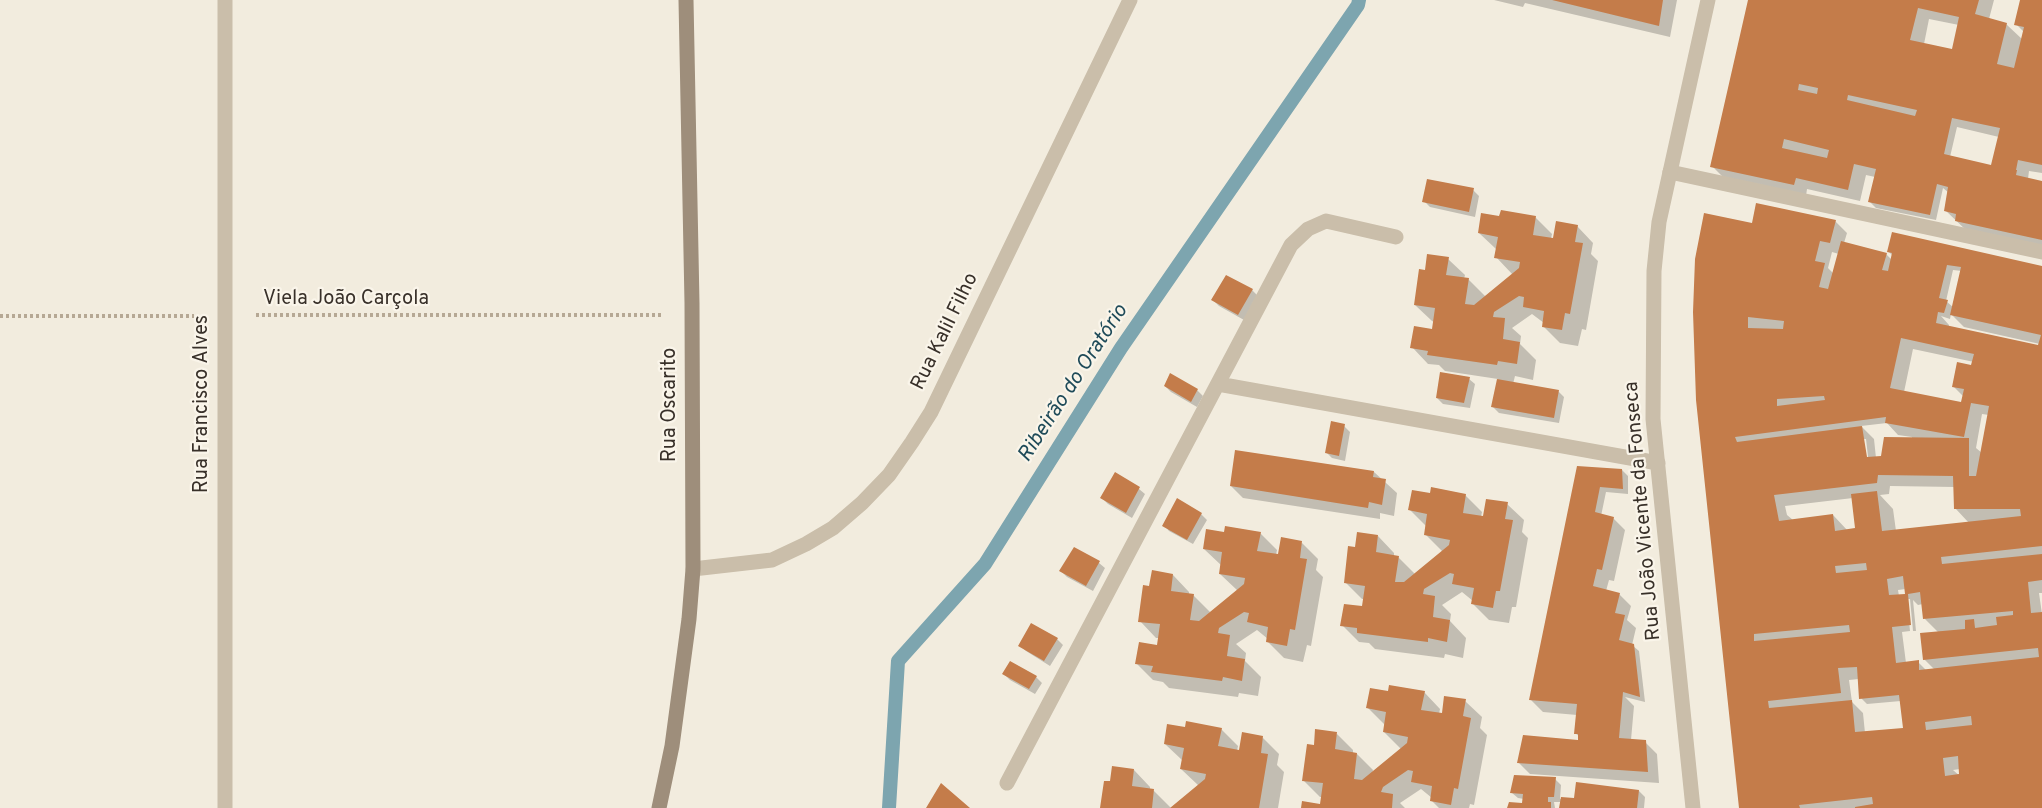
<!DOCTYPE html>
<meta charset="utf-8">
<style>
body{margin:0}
canvas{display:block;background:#f2ecde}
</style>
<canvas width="2042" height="808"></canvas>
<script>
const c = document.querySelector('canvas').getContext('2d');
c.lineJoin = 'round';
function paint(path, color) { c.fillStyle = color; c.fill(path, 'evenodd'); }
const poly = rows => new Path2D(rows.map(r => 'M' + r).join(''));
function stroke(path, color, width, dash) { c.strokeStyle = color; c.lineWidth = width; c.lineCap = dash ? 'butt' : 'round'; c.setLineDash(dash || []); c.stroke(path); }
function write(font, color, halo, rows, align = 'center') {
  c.font = font + ' Overpass,sans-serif'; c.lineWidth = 4.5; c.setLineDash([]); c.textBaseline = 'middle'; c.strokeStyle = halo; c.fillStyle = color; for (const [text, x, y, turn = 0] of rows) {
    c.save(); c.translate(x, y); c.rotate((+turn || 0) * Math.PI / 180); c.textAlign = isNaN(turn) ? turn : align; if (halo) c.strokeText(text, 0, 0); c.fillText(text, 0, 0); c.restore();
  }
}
paint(poly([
 [1494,0,1677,0,1670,37,1525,3,1523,7],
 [1749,0,1994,0,1989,19,2006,24,2023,40,2025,33,2016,24,2022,0,2042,0,2042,173,2029,171,2028,179,2042,182,2042,249,1968,232,1945,210,1949,193,1943,188,1936,220,1876,208,1870,202,1875,177,1866,175,1860,201,1807,189,1806,196,1724,178,1712,166],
 [1929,19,1959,25,1954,51,1924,44],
 [1957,127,1999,137,1992,166,1950,157],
 [1473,190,1479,196,1475,217,1430,207,1424,201],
 [1535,217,1552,234,1551,239,1577,226,1593,243,1591,254,1598,261,1586,330,1582,329,1578,346,1560,343,1543,326,1544,323,1532,314,1512,328,1521,336,1520,344,1536,360,1533,380,1515,376,1513,384,1558,391,1564,397,1559,423,1499,413,1493,407,1498,379,1445,371,1439,365,1428,364,1412,347,1433,331,1434,322,1432,321,1415,305,1427,272,1448,259,1465,275,1464,279,1468,279,1485,296,1484,299,1513,275,1496,257,1496,249,1479,233,1500,218],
 [1835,221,1847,233,1844,243,1886,254,1892,260,1893,256,1889,252,2042,267,2042,593,2039,593,2042,614,2042,808,1741,808,1716,575,1753,225],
 [1832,252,1839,254,1834,274,1828,268],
 [1953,270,1962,271,1954,308,1946,301],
 [1951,314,1964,327,2040,344,2039,347,1949,327,1949,325,1941,316,1950,319],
 [1913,349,1974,362,1954,387,1964,397,1963,403,1904,392],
 [1982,414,1989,415,1982,453,1976,448],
 [1887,423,1898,435,1912,437,1912,439,1882,457,1876,458,1874,439,1861,426],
 [1863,439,1866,439,1869,465,1866,465],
 [1890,486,1955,487,1955,508,1969,523,1896,531,1893,509,1880,495,1889,494],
 [1853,498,1857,530,1848,531,1833,515,1793,520,1787,515,1785,506],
 [1906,589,1908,595,1899,596,1898,590],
 [1907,599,1910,599,1913,631,1916,631,1913,600,1918,605,1923,604,1925,619,1939,633,1924,659,1935,670,1927,671,1918,662,1906,663,1902,632,1910,631],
 [1859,679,1861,698,1867,704,1901,701,1905,730,1865,733,1863,713,1852,702,1849,680],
 [1960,769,1961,777,1953,770],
 [1252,290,1258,296,1244,320,1219,306,1213,300],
 [1469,379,1475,384,1470,408,1443,404,1437,398],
 [1165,386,1197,390,1203,396,1197,407,1171,392],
 [1344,426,1350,432,1345,461,1332,458,1326,452],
 [1578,467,1622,470,1628,476,1628,494,1606,492,1601,516,1613,518,1625,530,1614,581,1609,580,1606,591,1619,594,1631,606,1627,620,1636,628,1632,645,1639,651,1645,702,1625,697,1634,706,1631,740,1645,742,1657,754,1659,783,1530,774,1518,762,1579,742,1580,737,1575,733,1577,715,1543,712,1531,700],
 [1374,472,1397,493,1394,516,1380,513,1380,519,1243,498,1231,486],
 [1115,474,1139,489,1145,494,1132,518,1108,504,1102,498],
 [1431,495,1465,495,1482,512,1481,517,1507,504,1524,520,1522,532,1528,538,1516,607,1512,607,1509,623,1489,620,1473,604,1473,601,1462,592,1442,605,1451,614,1450,621,1466,638,1463,658,1445,654,1444,658,1375,649,1369,643,1359,642,1342,625,1364,608,1365,599,1362,599,1345,582,1378,536,1394,553,1394,556,1398,557,1416,575,1443,552,1426,535,1427,527,1410,510],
 [1178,501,1201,514,1207,520,1193,544,1169,531,1164,525],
 [1260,533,1277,550,1276,555,1302,543,1318,559,1316,570,1323,577,1311,646,1307,645,1303,662,1284,658,1268,642,1268,639,1257,630,1236,644,1246,653,1245,661,1261,677,1258,696,1239,693,1238,697,1169,688,1163,682,1153,680,1137,664,1158,647,1159,638,1156,638,1140,621,1151,588,1173,575,1189,592,1189,595,1193,595,1210,612,1209,615,1238,591,1220,574,1222,566,1204,549,1225,534],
 [1074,549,1099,563,1105,568,1093,591,1067,577,1061,571],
 [1057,639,1063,645,1050,666,1026,651,1020,645],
 [1004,674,1036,677,1042,683,1035,694,1010,680],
 [1424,692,1440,709,1439,714,1443,715,1465,701,1482,717,1480,728,1487,735,1474,805,1470,804,1469,808,1439,808,1432,801,1432,798,1421,789,1400,803,1405,808,1303,808,1322,805,1323,797,1320,797,1303,780,1315,746,1337,734,1353,750,1353,753,1357,754,1373,770,1372,774,1402,750,1384,732,1384,724,1368,708,1389,693],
 [1186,729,1221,729,1238,746,1237,751,1240,752,1263,738,1279,754,1277,765,1284,772,1278,808,1173,808,1199,786,1181,769,1182,760,1165,744],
 [1134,770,1150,787,1150,790,1154,791,1171,808,1102,808,1112,783],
 [1555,779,1561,785,1560,799,1575,800,1639,791,1645,797,1644,808,1561,808,1561,802,1554,802,1555,808,1509,808,1523,805,1524,799,1518,798,1512,793]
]), '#0003');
stroke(poly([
 [889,808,898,661,985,564,1121,348,1358,5,1359,0]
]), '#7da5af', 14);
paint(poly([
 [1552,0,1663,0,1659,26],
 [1748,0,1979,0,1975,14,2007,23,1997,64,2014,68,2024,27,2014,25,2020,0,2042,0,2042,165,2018,160,2016,170,2017,170,2016,175,2042,181,2042,240,1955,221,1956,214,1944,211,1948,187,1937,184,1930,215,1868,202,1876,169,1854,164,1848,190,1796,178,1794,185,1710,167],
 [1918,8,1959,17,1952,49,1910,40],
 [1799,84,1818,88,1817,94,1798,90],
 [1848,95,1917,110,1915,116,1847,100],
 [1952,118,2000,128,1991,165,1944,154],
 [1784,139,1829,150,1827,158,1782,148],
 [1427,179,1474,188,1469,212,1422,202],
 [1756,203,1836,220,1830,243,1820,241,1815,261,1825,263,1819,287,1828,289,1841,241,1887,253,1882,270,1888,271,1892,253,1887,252,1892,232,2042,266,2042,546,1941,557,1942,564,2042,554,2042,580,2028,582,2031,613,2042,612,2042,808,1855,808,1855,807,1873,804,1872,797,1799,805,1800,808,1739,808,1696,400,1693,312,1695,259,1704,213,1752,223],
 [1947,265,1961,267,1950,315,2041,335,2038,345,1936,323,1938,312,1944,313,1948,300,1939,298],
 [1748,317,1784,321,1783,329,1748,328],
 [1901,338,1974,354,1971,365,1957,362,1952,387,1964,389,1961,402,1890,388],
 [1824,396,1825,400,1777,406,1777,399],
 [1971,403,1989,406,1976,476,1969,476,1969,438,1884,437,1881,456,1867,457,1862,426,1737,442,1735,437,1886,417,1885,423,1964,437],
 [1878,475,1953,476,1954,509,2020,509,2021,516,1882,531,1877,491,1851,494,1855,528,1835,531,1833,514,1779,521,1774,495,1877,483],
 [1866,563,1867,570,1836,573,1835,566],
 [1903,576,1905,594,1889,595,1887,579],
 [1920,592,1923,619,2013,611,2013,615,1996,617,1997,625,1975,628,1974,619,1965,620,1965,629,1920,633,1923,660,2038,648,2039,657,1919,670,1919,660,1896,663,1892,627,1911,625,1908,594],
 [1849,625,1850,632,1754,641,1754,634],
 [1857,667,1859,699,1899,695,1903,728,1855,732,1852,700,1769,708,1768,701,1841,693,1838,668],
 [1971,716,1972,725,1926,730,1925,722],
 [1958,756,1959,774,1945,776,1943,758],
 [1501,210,1536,216,1533,235,1553,238,1556,221,1578,225,1575,242,1583,243,1570,314,1565,313,1562,330,1542,327,1544,311,1523,307,1524,297,1519,296,1494,312,1493,317,1505,318,1503,339,1520,342,1517,364,1498,361,1497,365,1427,355,1428,351,1410,348,1414,326,1432,329,1435,308,1414,305,1419,269,1425,270,1427,254,1449,257,1446,275,1469,278,1465,304,1474,305,1519,268,1520,262,1494,258,1498,237,1478,233,1481,213,1499,216],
 [1226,275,1253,289,1238,315,1211,300],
 [1440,372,1470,377,1464,403,1436,398],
 [1170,373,1198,389,1191,402,1164,386],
 [1497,379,1559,390,1554,418,1491,407],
 [1331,421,1345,424,1339,456,1325,453],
 [1235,450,1374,471,1373,477,1386,479,1382,505,1369,502,1368,508,1230,486],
 [1577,466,1622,469,1623,489,1600,487,1595,512,1614,517,1602,570,1597,569,1593,586,1620,593,1615,613,1625,615,1619,640,1634,644,1640,697,1623,692,1619,738,1646,740,1648,772,1517,763,1523,735,1578,740,1578,734,1574,734,1577,704,1529,700],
 [1115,472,1140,487,1126,513,1100,498],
 [1431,487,1466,494,1463,513,1483,516,1486,499,1508,502,1505,519,1513,520,1500,591,1496,591,1493,608,1471,604,1474,588,1452,584,1454,574,1450,573,1424,589,1423,594,1435,596,1433,617,1450,620,1447,642,1428,638,1428,642,1357,633,1357,628,1340,626,1344,604,1362,606,1365,586,1344,583,1348,546,1355,547,1357,532,1378,535,1376,552,1399,556,1395,582,1404,582,1449,545,1450,540,1424,535,1427,514,1408,510,1412,490,1430,493],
 [1177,498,1202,513,1187,540,1162,526],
 [1225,526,1261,532,1257,551,1278,554,1281,537,1302,541,1300,558,1307,559,1295,630,1290,629,1287,646,1266,642,1268,627,1247,622,1249,613,1244,612,1219,628,1218,633,1230,635,1227,656,1245,659,1242,681,1223,677,1222,681,1151,672,1153,666,1135,664,1139,642,1157,645,1160,624,1138,622,1143,585,1149,586,1152,570,1173,574,1171,591,1194,594,1190,620,1199,621,1244,584,1245,578,1219,574,1222,552,1203,549,1206,529,1224,532],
 [1074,547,1100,561,1086,586,1059,571],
 [1031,623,1058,638,1044,661,1018,646],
 [1010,661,1037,676,1029,689,1002,674],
 [1389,685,1425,691,1421,710,1442,713,1444,696,1466,699,1463,716,1471,718,1458,789,1454,788,1451,805,1430,801,1432,786,1411,782,1413,771,1408,770,1383,787,1381,792,1393,794,1392,808,1301,808,1302,801,1320,804,1323,783,1302,781,1307,744,1314,745,1315,729,1337,732,1335,749,1357,753,1354,779,1362,780,1407,743,1408,737,1383,732,1386,712,1366,708,1370,688,1388,691],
 [1186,721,1222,728,1218,746,1239,750,1242,732,1263,736,1261,753,1268,754,1259,808,1170,808,1205,779,1206,774,1180,769,1184,748,1164,744,1167,724,1185,727],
 [1112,766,1134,769,1132,786,1154,789,1152,808,1100,808,1104,781,1110,781],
 [1514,775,1556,777,1554,797,1548,797,1548,802,1551,802,1551,808,1507,808,1509,802,1522,803,1523,794,1510,793],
 [1576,782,1639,790,1637,808,1559,808,1561,797,1574,798],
 [941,783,970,808,926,808]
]), '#c47c4a');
stroke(poly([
 [256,315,662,315],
 [0,316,194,316]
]), '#b6a894', 4, [3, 3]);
stroke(poly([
 [1670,172,2042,252],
 [1218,384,1658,463],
 [1007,783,1291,245,1308,229,1326,221,1396,237]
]), '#cabeaa', 15);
stroke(poly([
 [225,0,225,808],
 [693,569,772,560,806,544,833,528,862,503,889,475,912,442,931,412,1130,0],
 [1693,808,1653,419,1654,271,1659,222,1708,0]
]), '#cabeaa', 15);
stroke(poly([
 [659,808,672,746,689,619,693,569,692,303,686,0]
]), '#9e8e7b', 15);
write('20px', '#383029', '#faf5ea', [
 ["Viela João Carçola",346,300],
 ["Rua Kalil Filho",946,332,-64],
 ["Rua Francisco Alves",203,404,-90],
 ["Rua Oscarito",671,405,-90],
 ["Rua João Vicente da Fonseca",1644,511,-95]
]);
write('italic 21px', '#1f4b59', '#faf5ea', [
 ["Ribeirão do Oratório",1074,384,-57]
]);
</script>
